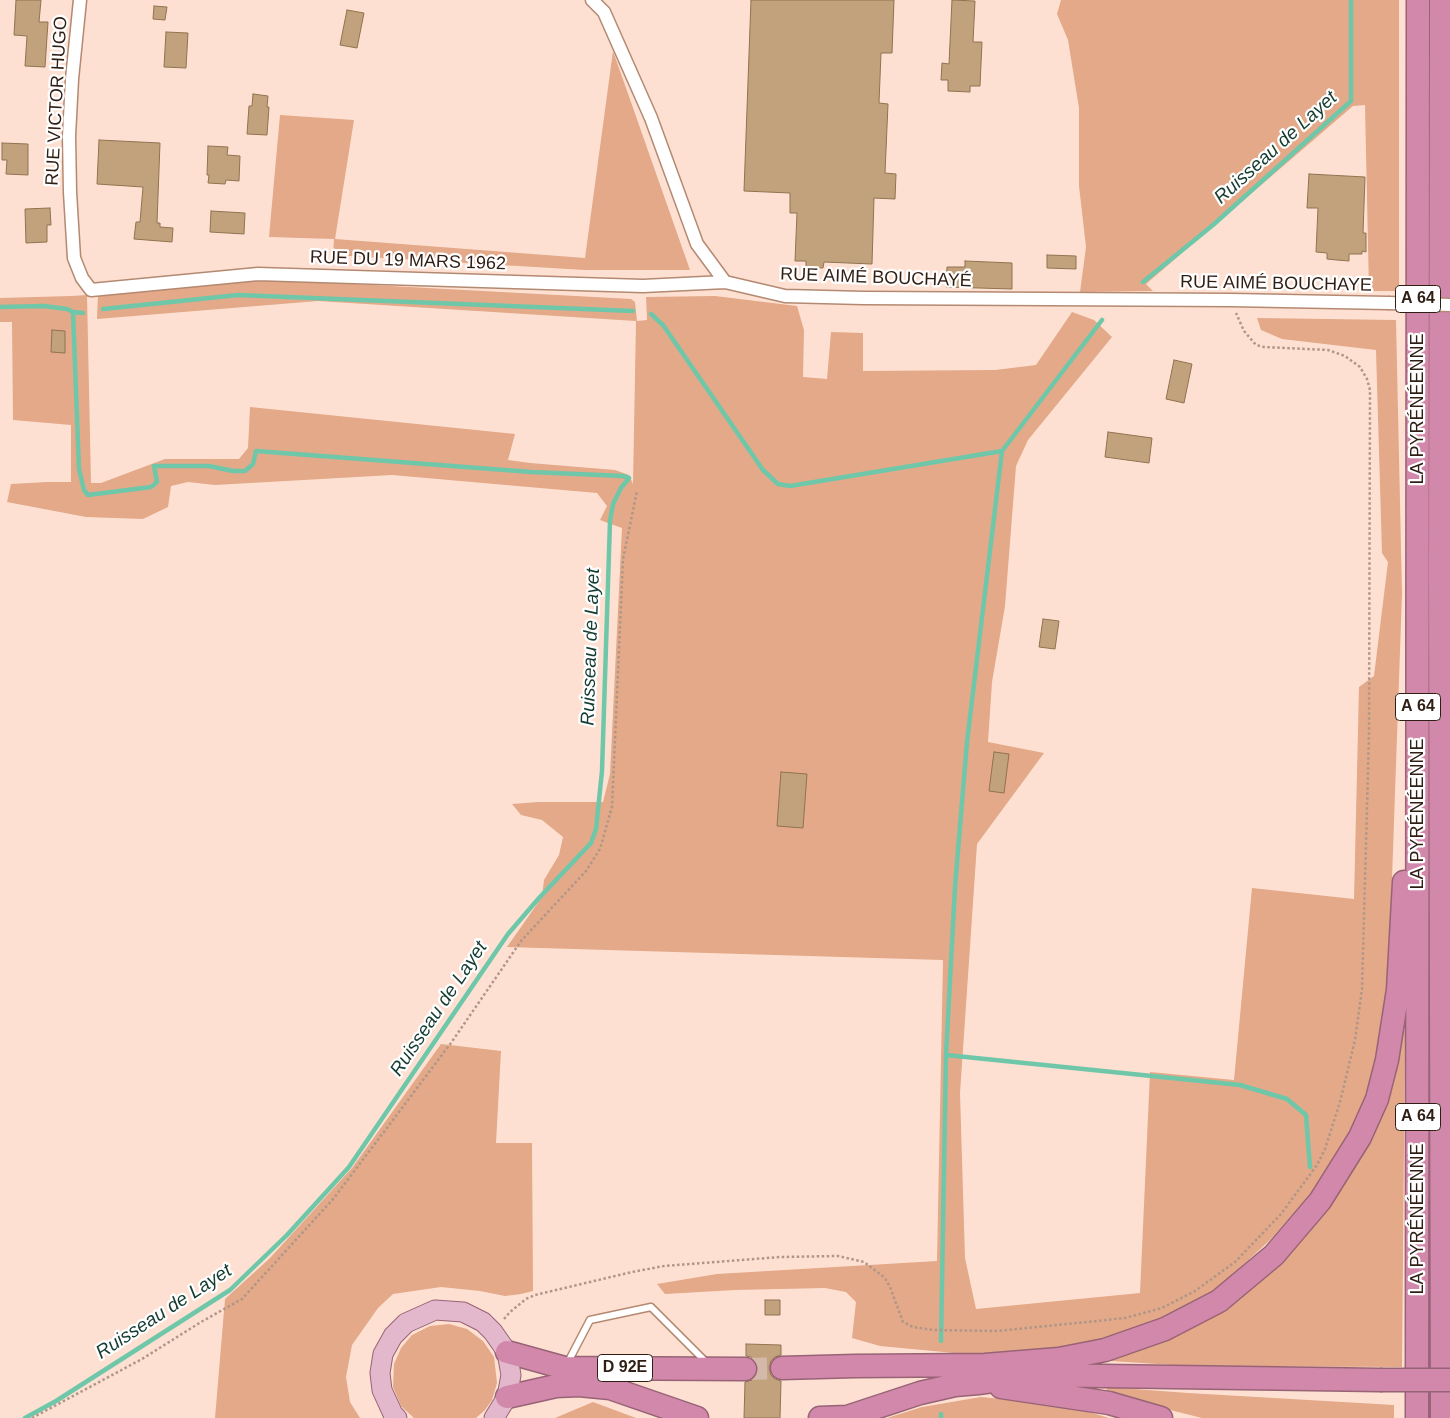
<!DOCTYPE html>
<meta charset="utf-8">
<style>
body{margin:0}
canvas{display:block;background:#fde0d1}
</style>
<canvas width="1450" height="1418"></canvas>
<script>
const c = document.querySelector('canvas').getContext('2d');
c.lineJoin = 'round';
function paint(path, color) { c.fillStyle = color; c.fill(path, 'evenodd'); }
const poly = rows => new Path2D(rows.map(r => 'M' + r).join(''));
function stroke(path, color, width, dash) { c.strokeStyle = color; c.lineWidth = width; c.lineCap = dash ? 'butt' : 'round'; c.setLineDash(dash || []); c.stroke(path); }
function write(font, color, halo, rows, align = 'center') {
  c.font = font + ' Arial,sans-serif'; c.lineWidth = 4.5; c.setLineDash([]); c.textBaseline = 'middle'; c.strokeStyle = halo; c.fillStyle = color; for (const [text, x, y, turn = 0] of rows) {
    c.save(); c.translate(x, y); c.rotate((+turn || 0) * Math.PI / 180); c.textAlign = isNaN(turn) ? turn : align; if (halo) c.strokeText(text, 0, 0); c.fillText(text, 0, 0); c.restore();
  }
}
paint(poly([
 [1061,0,1399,0,1399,291,1369,291,1365,105,1353,106,1146,284,1153,291,1080,292,1086,247,1079,186,1079,108,1068,40,1057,14],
 [613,51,690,270,585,270,333,255,334,239,269,237,280,115,354,120,335,239,585,258],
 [261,279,631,299,635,302,637,321,647,320,646,297,715,296,797,306,804,330,803,377,827,379,831,332,863,333,863,371,995,370,1036,365,1072,312,1094,320,1112,337,1028,440,1016,466,1005,606,992,682,988,742,1044,753,977,844,960,1093,965,1258,976,1309,1140,1293,1150,1072,1234,1080,1252,888,1354,899,1359,687,1374,676,1388,562,1382,553,1376,350,1282,339,1261,330,1257,318,1396,320,1402,594,1388,992,1379,1048,1366,1099,1344,1147,1321,1182,1270,1240,1218,1288,1157,1320,1086,1344,1020,1355,965,1354,880,1346,852,1338,856,1302,846,1292,825,1288,735,1290,665,1294,657,1284,717,1274,937,1261,943,960,507,947,542,897,544,880,559,855,563,837,542,820,521,815,512,804,539,802,603,802,610,774,622,528,600,520,607,506,597,493,392,475,215,485,188,482,171,486,168,507,143,519,86,517,7,502,11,484,47,482,71,482,71,425,13,420,12,322,0,322,0,298,71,296,87,295,91,483,101,483,165,459,239,459,248,448,250,407,515,434,508,460,530,463,615,470,629,475,633,484,636,321,318,301,97,319,98,294],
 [1402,1029,1405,1030,1402,1367,1188,1366,1111,1361,1110,1355,1178,1331,1324,1205],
 [441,1044,501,1051,496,1143,532,1143,533,1291,521,1294,505,1296,480,1291,441,1287,393,1294,378,1308,352,1345,346,1377,350,1402,360,1418,215,1418,225,1299,270,1258,352,1168],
 [449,1324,467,1329,483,1341,494,1357,497,1383,492,1400,485,1410,476,1418,414,1418,401,1406,393,1387,394,1364,401,1348,412,1335,430,1326],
 [1107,1387,1188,1393,1394,1405,1394,1418,1202,1418,1106,1394],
 [981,1397,1033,1402,1079,1409,1109,1418,887,1418,922,1407],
 [593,1402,636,1418,555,1418]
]), '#e3a988');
stroke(poly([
 [1143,282,1213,225,1351,101,1351,0],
 [0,307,44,306,67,309,73,312],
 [103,309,238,295,633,311],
 [651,314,663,325,763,470,778,484,790,486,1002,451],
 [1002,451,1102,320],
 [946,1055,1240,1085,1287,1099,1306,1115,1310,1167],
 [941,1341,946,1055,955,887,967,742,1002,451],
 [25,1418,56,1401,230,1290,287,1235,349,1167,508,934,539,898,591,843,596,829,602,771,610,521,613,504,621,488,629,478,623,476,531,472,256,451,253,464,245,471,233,471,209,466,154,466,157,482,151,487,88,495,84,490,79,469,73,312,83,313],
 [941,1418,941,1414]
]), '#6fc7aa', 4.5);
const building = poly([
 [16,0,41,0,39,22,48,22,45,67,25,66,27,36,14,35,16,0],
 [751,0,894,0,892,53,881,53,879,103,888,104,885,173,896,174,895,199,874,198,872,264,824,262,823,268,806,267,806,261,795,261,797,213,790,213,790,193,744,191,751,0],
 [952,0,975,1,973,42,982,42,980,86,970,86,970,92,948,91,948,80,941,80,942,63,949,64,952,0],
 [154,6,167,7,165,20,153,19,154,6],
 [347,10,364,13,357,48,340,45,347,10],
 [166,32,188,33,186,68,164,67,166,32],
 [253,94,268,96,267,107,269,107,267,135,247,134,249,106,252,106,253,94],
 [99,140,160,143,157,223,160,223,160,227,173,228,172,242,134,239,136,222,140,222,143,187,97,184,99,140],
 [2,143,28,144,28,175,6,174,7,160,2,160,2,143],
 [208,146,228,147,227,155,240,156,239,181,226,180,225,184,208,183,209,175,207,175,208,146],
 [1309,174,1365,177,1363,233,1366,233,1366,252,1362,251,1362,254,1349,254,1349,261,1337,260,1327,259,1327,253,1316,252,1318,208,1307,208,1309,174],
 [50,208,51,225,47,225,47,242,26,243,25,209,50,208],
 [211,211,245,213,244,234,210,232,211,211],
 [1047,255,1076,256,1076,269,1047,268,1047,255],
 [965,261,1012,263,1012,289,946,287,947,267,965,267,965,261],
 [52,330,65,331,65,353,51,352,52,330],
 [1174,360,1192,364,1184,403,1166,399,1174,360],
 [1108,432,1152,438,1149,463,1105,457,1108,432],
 [1043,619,1059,621,1055,649,1039,647,1043,619],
 [994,752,1009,754,1004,793,989,791,994,752],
 [781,772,807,774,803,828,777,826,781,772],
 [765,1300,780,1300,780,1315,765,1315,765,1300],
 [746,1344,781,1345,781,1355,775,1357,771,1361,769,1368,771,1375,775,1379,781,1381,780,1418,744,1418,745,1382,752,1380,757,1375,758,1370,756,1362,751,1357,746,1356,746,1344]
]);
paint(building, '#c2a27d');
stroke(building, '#917350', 1);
stroke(poly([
 [745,1369,782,1368]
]), '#d4b9ab', 22, [22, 11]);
const service = poly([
 [567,1364,590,1320,651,1307,706,1362]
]);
const minor = poly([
 [80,0,72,79,69,136,70,192,74,258,82,278,91,290,258,274,643,286,725,282],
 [592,0,604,12,651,118,697,244,725,282,785,296,863,298,1231,300,1388,303]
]);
const primary = poly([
 [397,1418,393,1414,382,1390,380,1373,383,1354,393,1336,406,1323,435,1310,463,1312,483,1322,493,1332,507,1352,511,1375,507,1397,494,1418]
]);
const motorway = poly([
 [1441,0,1440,572,1442,1418],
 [507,1352,565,1368,745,1369],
 [782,1368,855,1366,985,1365,1059,1359,1105,1350,1165,1329,1219,1301,1274,1255,1320,1201,1360,1137,1377,1099,1387,1060,1398,990,1404,882],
 [1001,1387,1109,1403,1161,1418],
 [507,1397,556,1386,579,1385,610,1388,697,1418],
 [820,1418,847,1417,920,1393,955,1385,978,1383,1035,1375,1380,1380],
 [1417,1418,1418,0]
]);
stroke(service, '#b48971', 9);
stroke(minor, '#b48971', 15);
stroke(primary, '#986376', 21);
stroke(motorway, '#986376', 25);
stroke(poly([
 [504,1319,510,1312,526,1299,535,1295,632,1272,664,1266,780,1257,838,1256,864,1262,885,1278,890,1287,903,1322,913,1327,933,1330,998,1331,1125,1318,1162,1308,1195,1291,1235,1262,1281,1214,1317,1165,1325,1149,1340,1102,1355,1040,1362,989,1369,735,1370,390,1367,379,1360,367,1345,356,1328,350,1264,347,1256,345,1244,331,1236,313],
 [32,1418,142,1359,201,1322,242,1299,334,1198,451,1043,521,941,586,871,600,849,612,807,623,559,637,491]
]), '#af9689', 2.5, [2.5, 2.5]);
stroke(service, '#fff', 6);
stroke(minor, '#fff', 12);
stroke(primary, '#e3b8cc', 19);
stroke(motorway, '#d188aa', 22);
const minorBridge = poly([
 [1388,303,1450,305]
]);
const motorwayBridge = poly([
 [1380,1380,1450,1380]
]);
stroke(minorBridge, '#b48971', 15, []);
stroke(motorwayBridge, '#986376', 25, []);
stroke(minorBridge, '#fff', 12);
stroke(motorwayBridge, '#d188aa', 22);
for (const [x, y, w] of [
 [1418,299,45],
 [1418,707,45],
 [1418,1117,45],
 [625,1368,55]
]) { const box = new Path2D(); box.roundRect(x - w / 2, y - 13.5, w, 27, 4); c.fillStyle = '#fff'; c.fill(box); stroke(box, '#2f1e14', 1); }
write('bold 16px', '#2f1e14', null, [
 ["A 64",1418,299],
 ["A 64",1418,707],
 ["A 64",1418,1117],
 ["D 92E",625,1368]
]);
write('18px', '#2f1e14', '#fff', [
 ["RUE VICTOR HUGO",57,101,-87],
 ["RUE DU 19 MARS 1962",408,261,2],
 ["RUE AIMÉ BOUCHAYÉ",876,278,2],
 ["RUE AIMÉ BOUCHAYE",1276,284,1],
 ["LA PYRÉNÉENNE",1418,409,-90],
 ["LA PYRÉNÉENNE",1418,814,-90],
 ["LA PYRÉNÉENNE",1418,1219,-90]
]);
write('italic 19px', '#143c30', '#fff', [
 ["Ruisseau de Layet",1276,148,-42],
 ["Ruisseau de Layet",591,647,-88],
 ["Ruisseau de Layet",439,1009,-56],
 ["Ruisseau de Layet",164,1312,-33]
]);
</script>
